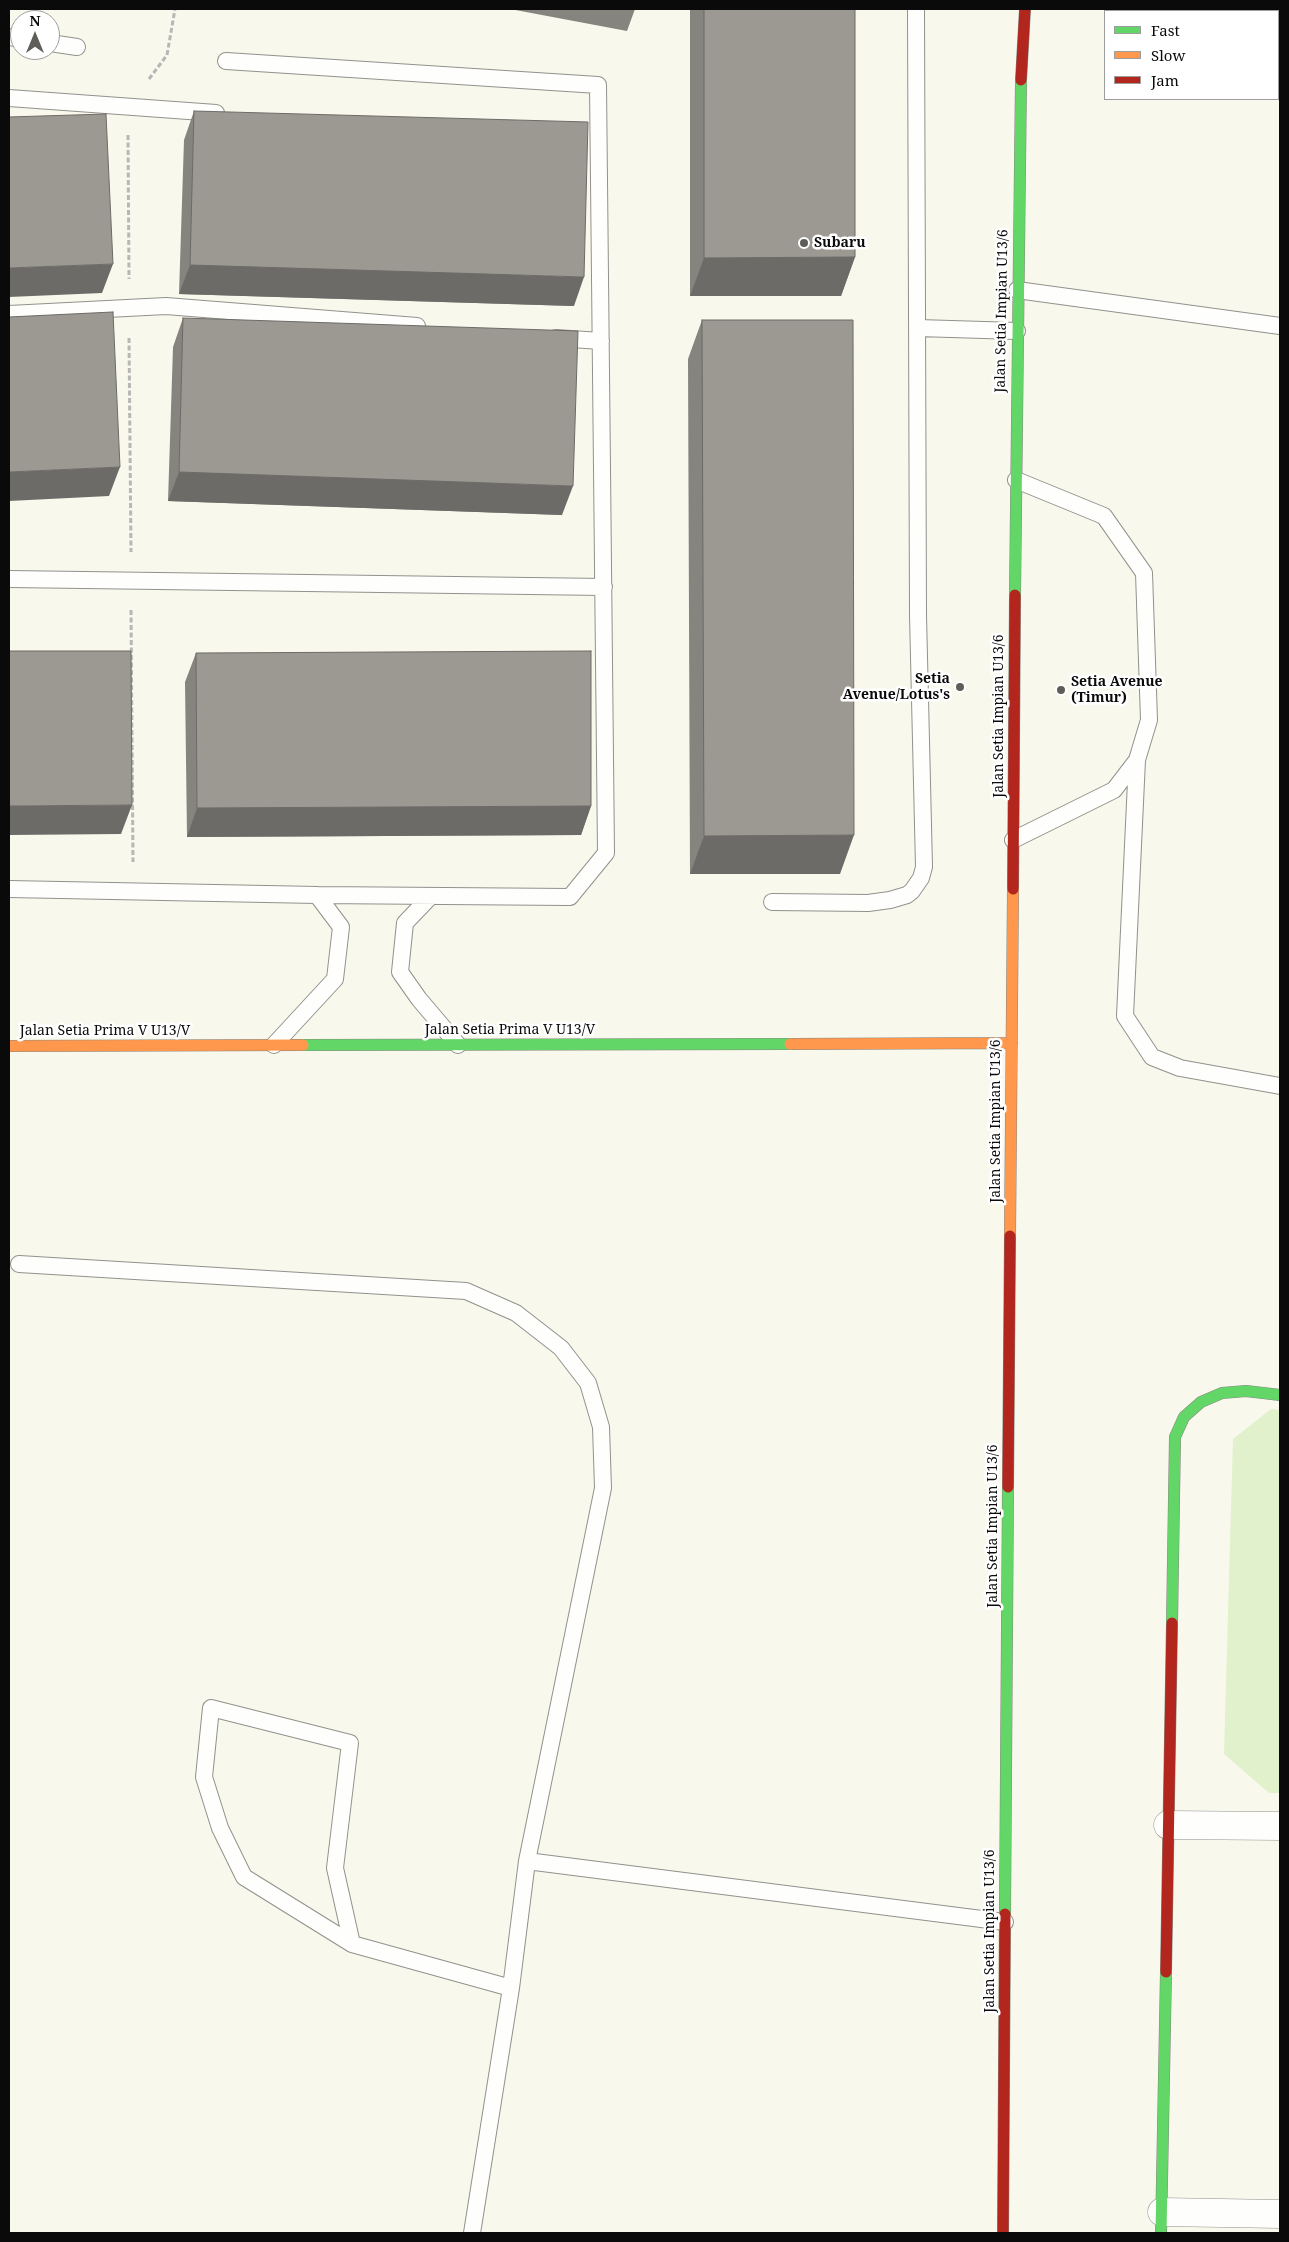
<!DOCTYPE html>
<style>
body{margin:0}
#map{position:relative;width:1289px;height:2242px;overflow:hidden;background:#f9f8ed;font-family:"Noto Serif",serif}
canvas{display:block}
.frame{position:absolute;inset:0;border:10px solid #0a0a0a;pointer-events:none}
.legend{position:absolute;left:1104px;top:10px;width:175px;height:90px;box-sizing:border-box;background:#fff;border:1px solid #9d9d9d;margin:0;padding:6px 9px;list-style:none;font-size:15px;color:#0a0a0a}
.legend li{display:flex;align-items:center;gap:10px;height:25px}
.legend b{width:25px;border:1px solid #9d9d9d}
.north{position:absolute;left:10px;top:10px;width:50px;height:50px;box-sizing:border-box;background:#fff;border:1px solid #9d9d9d;border-radius:50%;rotate:0deg;font-size:14px;font-weight:700;line-height:20px;text-align:center;color:#0a0a0a}
.north::after{content:'';display:block;margin:auto;width:18px;height:22px;background:#5e5d59;clip-path:polygon(50% 0,100% 100%,50% 72%,0 100%)}
</style>
<div id="map">
<canvas width="1289" height="2242"></canvas>
<div class="frame"></div>
<ul class="legend">
<li><b style="height:6px;background:#63d668"></b>Fast</li>
<li><b style="height:6px;background:#ff974d"></b>Slow</li>
<li><b style="height:6px;background:#b3261e"></b>Jam</li>
</ul>
<div class="north">N</div>
</div>
<script>
const c = document.querySelector('canvas').getContext('2d');
c.lineJoin = 'round';
function paint(path, color) { c.fillStyle = color; c.fill(path, 'evenodd'); }
const poly = rows => new Path2D(rows.map(r => 'M' + r).join(''));
function stroke(path, color, width, dash) { c.strokeStyle = color; c.lineWidth = width; c.lineCap = dash ? 'butt' : 'round'; c.setLineDash(dash || []); c.stroke(path); }
function write(font, color, halo, rows, align = 'center') {
  c.font = font + ' "Noto Serif",serif'; c.lineWidth = 5; c.setLineDash([]); c.textBaseline = 'middle'; c.strokeStyle = halo; c.fillStyle = color; for (const [text, x, y, turn = 0] of rows) {
    c.save(); c.translate(x, y); c.rotate((+turn || 0) * Math.PI / 180); c.textAlign = isNaN(turn) ? turn : align; if (halo) c.strokeText(text, 0, 0); c.fillText(text, 0, 0); c.restore();
  }
}
paint(poly([
 [1271,1409,1280,1410,1280,1793,1269,1793,1224,1754,1233,1439]
]), '#e0f1cb');
const lane = poly([
 [9,37,20,39],
 [50,43,77,47],
 [9,98,216,113],
 [1017,290,1280,326],
 [9,314,166,306,417,326],
 [918,328,1017,331],
 [556,338,601,341],
 [9,579,604,587],
 [1137,760,1125,1016,1152,1057,1180,1068,1280,1086],
 [1013,840,1114,790,1137,760,1149,720,1144,573,1104,516,1016,480],
 [9,889,317,895,570,897,606,853,598,85,226,61],
 [430,897,405,923,400,972,419,999,458,1045],
 [772,902,868,903,890,900,907,895,912,891,921,878,924,867,918,615,916,9],
 [274,1045,335,979,341,927,317,895],
 [19,1264,466,1291,516,1313,561,1348,588,1383,601,1427,603,1488,527,1861,511,1988,472,2233],
 [527,1861,1005,1922],
 [352,1944,335,1868,350,1743,211,1708,204,1777,220,1828,244,1877,352,1944,511,1988]
]);
const street = poly([
 [1168,1825,1280,1826],
 [1162,2212,1280,2214]
]);
const fast = poly([
 [1015,595,1021,80],
 [303,1045,790,1044],
 [1172,1623,1175,1437,1184,1417,1201,1402,1222,1393,1246,1391,1280,1395],
 [1005,1914,1008,1487],
 [1161,2233,1166,1972]
]);
const slow = poly([
 [790,1044,1012,1043],
 [9,1046,303,1045],
 [1010,1236,1013,889]
]);
const jam = poly([
 [1021,80,1025,9],
 [1013,889,1015,595],
 [1008,1487,1010,1236],
 [1166,1972,1172,1623],
 [1003,2233,1005,1914]
]);
stroke(lane, '#92918c', 18);
stroke(street, '#92918c', 29);
stroke(fast, '#888883', 12);
stroke(slow, '#888883', 12);
stroke(jam, '#888883', 12);
stroke(poly([
 [149,79,167,55,175,9],
 [128,135,129,279],
 [129,338,131,552],
 [131,610,133,862]
]), '#b7b7b5', 3, [5, 2.5]);
stroke(lane, '#fefefc', 16);
stroke(street, '#fefefc', 28);
stroke(fast, '#63d668', 11);
stroke(slow, '#ff974d', 11);
stroke(jam, '#b3261e', 11);
paint(poly([
 [510,9,635,9,627,31],
 [690,9,855,9,855,257,841,296,690,296],
 [194,111,574,306,179,294,184,140],
 [183,318,562,515,168,501,173,347],
 [702,320,840,874,690,874,688,359],
 [196,653,591,806,581,835,187,837,185,682]
]), '#86847e');
paint(poly([
 [855,257,841,296,690,296,704,258],
 [113,264,102,293,9,297,9,268],
 [190,265,584,277,574,306,179,294],
 [120,467,109,496,9,501,9,472],
 [179,472,573,486,562,515,168,501],
 [132,805,121,834,9,835,9,806],
 [591,806,581,835,187,837,197,808],
 [854,835,840,874,690,874,704,836]
]), '#6d6b67');
const building = poly([
 [704,9,855,9,855,257,704,258,704,9],
 [194,111,588,122,584,277,190,265,194,111],
 [106,114,113,264,9,268,9,117,106,114],
 [113,312,120,467,9,472,9,317,113,312],
 [183,318,578,331,573,486,179,472,183,318],
 [702,320,853,320,854,835,704,836,702,320],
 [9,651,131,651,132,805,9,806,9,651],
 [591,651,591,806,197,808,196,653,591,651]
]);
paint(building, '#9c9993');
stroke(building, '#6d6b67', 1);
for (const [x, y, r, color] of [
 [804,243,5,"#5e5d59"],
 [960,687,5,"#5e5d59"],
 [1061,690,5,"#5e5d59"]
]) { const dot = new Path2D(); dot.arc(x, y, r, 0, 2 * Math.PI); c.fillStyle = color; c.fill(dot); stroke(dot, '#fff', 2); }
write('bold 14px', '#0a0a0a', '#fff', [
 ["Subaru",814,243],
 ["Setia",950,679,"right"],
 ["Avenue/Lotus's",950,695,"right"],
 ["Setia Avenue",1071,682],
 ["(Timur)",1071,698]
], 'left');
write('14px', '#0a0a0a', '#fff', [
 ["Jalan Setia Impian U13/6",1002,311,-89],
 ["Jalan Setia Impian U13/6",999,716,-90],
 ["Jalan Setia Prima V U13/V",510,1030],
 ["Jalan Setia Prima V U13/V",105,1031],
 ["Jalan Setia Impian U13/6",996,1121,-90],
 ["Jalan Setia Impian U13/6",993,1526,-90],
 ["Jalan Setia Impian U13/6",990,1931,-90]
]);
</script>
